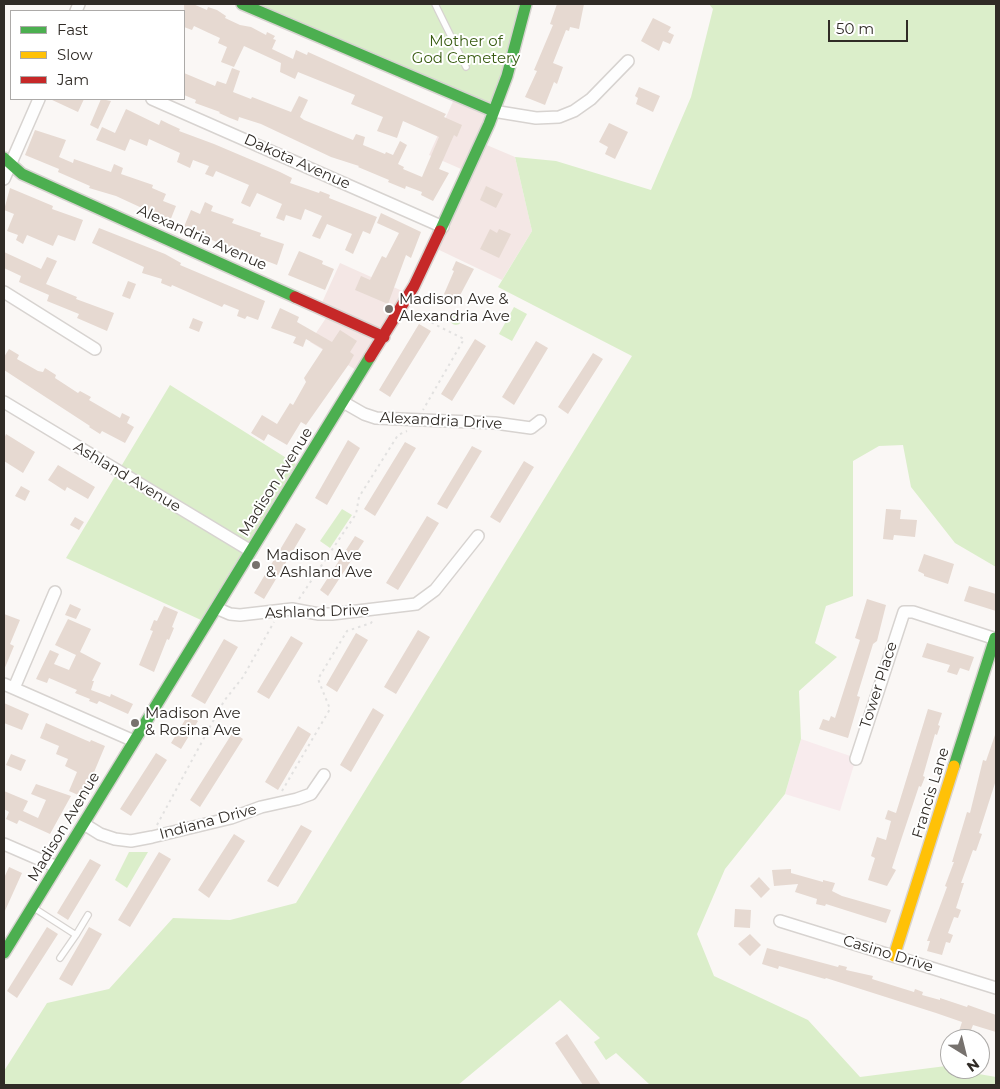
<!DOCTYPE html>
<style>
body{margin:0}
#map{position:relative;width:1000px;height:1089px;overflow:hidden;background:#faf7f5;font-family:Montserrat,sans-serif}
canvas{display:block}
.frame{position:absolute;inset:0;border:5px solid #302b26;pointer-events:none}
.legend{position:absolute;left:10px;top:10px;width:175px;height:90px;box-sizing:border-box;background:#fff;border:1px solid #acaaa8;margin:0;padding:6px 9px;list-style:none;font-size:15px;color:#302b26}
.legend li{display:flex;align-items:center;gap:10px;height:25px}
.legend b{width:25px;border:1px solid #acaaa8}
.north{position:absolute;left:940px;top:1029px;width:50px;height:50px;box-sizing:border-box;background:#fff;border:1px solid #acaaa8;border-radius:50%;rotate:144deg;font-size:14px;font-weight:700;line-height:20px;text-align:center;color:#302b26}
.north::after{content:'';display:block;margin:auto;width:18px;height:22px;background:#77726e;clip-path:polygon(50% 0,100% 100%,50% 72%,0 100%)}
.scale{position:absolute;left:828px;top:20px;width:80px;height:22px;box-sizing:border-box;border:2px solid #302b26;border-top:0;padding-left:6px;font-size:15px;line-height:18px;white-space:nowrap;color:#302b26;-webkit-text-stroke:4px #fff;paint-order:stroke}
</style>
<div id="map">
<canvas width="1000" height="1089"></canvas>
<div class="frame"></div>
<ul class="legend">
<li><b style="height:6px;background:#4caf50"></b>Fast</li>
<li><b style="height:6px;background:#ffc107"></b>Slow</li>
<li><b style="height:6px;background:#c62828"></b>Jam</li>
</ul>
<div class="north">N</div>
<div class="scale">50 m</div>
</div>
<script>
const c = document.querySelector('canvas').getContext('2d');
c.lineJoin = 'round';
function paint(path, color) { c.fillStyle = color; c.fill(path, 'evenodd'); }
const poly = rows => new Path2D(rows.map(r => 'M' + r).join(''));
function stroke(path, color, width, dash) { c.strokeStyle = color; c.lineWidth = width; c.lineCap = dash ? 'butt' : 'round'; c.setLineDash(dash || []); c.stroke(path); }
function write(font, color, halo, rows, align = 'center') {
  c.font = font + ' Montserrat,sans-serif'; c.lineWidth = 4; c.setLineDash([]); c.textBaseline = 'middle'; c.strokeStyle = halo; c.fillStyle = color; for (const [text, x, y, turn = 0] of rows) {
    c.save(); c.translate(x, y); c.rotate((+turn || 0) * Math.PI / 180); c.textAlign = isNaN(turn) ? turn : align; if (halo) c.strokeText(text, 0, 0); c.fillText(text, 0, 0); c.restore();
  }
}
paint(poly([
 [455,97,493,111,482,143,515,157,532,231,502,280,433,247,468,172,429,155],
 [340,263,409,294,361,373,310,342,330,312,320,307]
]), '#f4e7e5');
paint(poly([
 [801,739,856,758,840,811,785,794]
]), '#f8ebed');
paint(poly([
 [242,4,526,4,493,111],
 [709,4,996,4,996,567,955,543,911,487,903,445,879,446,853,461,853,596,826,606,815,643,837,657,799,691,801,739,785,794,725,869,697,934,714,976,808,1020,860,1077,946,1066,950,1069,996,1077,996,1085,650,1085,616,1053,606,1060,594,1042,600,1038,560,1000,458,1085,4,1085,4,1071,47,1003,109,989,173,918,230,920,296,903,632,356,498,287,532,231,515,157,556,161,651,190,691,97,713,9],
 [514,307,527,314,512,341,499,334],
 '450 319a6 6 0 1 1 12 0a6 6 0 1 1-12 0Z',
 [170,385,296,464,201,620,66,558],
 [342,509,352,515,330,548,320,541],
 [129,852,148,852,127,888,115,880]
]), '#dbeeca');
paint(poly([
 [184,4,193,4,207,10,208,7,217,10,226,16,225,18,240,25,251,27,266,35,267,32,275,36,273,39,276,40,272,49,293,59,296,50,307,55,308,52,446,114,444,117,462,125,457,137,454,135,439,169,449,173,433,201,421,195,422,192,406,186,405,189,388,182,389,180,358,167,359,166,331,157,261,124,239,117,238,121,230,118,219,113,220,112,195,103,196,100,184,95,184,73,215,86,217,81,226,84,232,68,240,71,233,92,251,99,252,97,291,112,299,96,308,100,300,117,304,120,353,140,356,134,365,137,363,145,385,154,386,152,393,155,400,141,407,145,398,164,404,167,403,169,422,177,439,137,403,121,397,138,377,131,383,117,351,104,355,95,298,72,295,79,280,72,281,63,244,46,234,67,221,62,227,47,218,43,220,38,209,33,194,26,192,30,184,27],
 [557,4,584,4,579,29,570,27,569,31,566,30,553,63,563,67,557,84,554,82,545,105,525,97,537,71,534,70,553,25,550,24],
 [653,18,671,27,668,32,674,35,670,44,663,41,659,51,641,41],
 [639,87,660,96,653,112,636,104,638,98,635,96],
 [50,99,84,99,78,112],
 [101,99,111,101,98,129,90,125],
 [126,109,159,125,161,120,169,124,180,129,179,131,214,144,280,172,292,178,290,183,319,193,320,191,330,195,329,198,377,217,370,234,363,231,353,254,345,250,352,234,327,224,320,239,312,236,322,216,305,209,301,220,286,215,284,221,276,218,282,204,257,193,250,207,241,203,249,185,216,171,213,177,205,174,209,166,193,160,190,168,177,162,180,153,149,139,147,146,130,139,125,151,96,140,102,127,115,133],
 [609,123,628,132,615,159,605,154,608,147,599,142],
 [35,130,66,140,59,157,73,163,74,159,111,172,114,164,123,168,121,174,153,185,152,188,166,194,163,201,176,206,170,221,116,196,89,188,90,186,58,172,59,169,25,155],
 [486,186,503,194,496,208,480,200],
 [10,188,53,206,52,209,83,220,75,241,58,235,53,246,27,235,23,244,16,240,18,235,7,231,14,214,4,210],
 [205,202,213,206,211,211,234,219,232,223,261,233,260,236,284,244,277,265,183,229,191,210,200,214],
 [381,213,421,232,411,258,406,255,388,304,355,290,361,276,370,280,382,256,386,258,399,233,377,223],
 [99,228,165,254,181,263,180,265,265,301,258,320,247,316,245,319,237,316,239,310,224,304,222,307,172,285,171,287,161,283,162,279,142,273,144,267,92,243],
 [490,229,497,233,499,229,511,234,499,258,480,249],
 [299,251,323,261,322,264,334,269,325,290,288,275],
 [4,252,41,269,47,257,57,261,46,284,77,297,76,299,114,313,107,331,77,318,79,314,47,301,49,295,19,282,21,276,4,268],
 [456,261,474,269,457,301,444,294,454,271,452,270],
 [128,281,136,284,130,299,122,296],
 [280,308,299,317,297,322,332,342,340,330,357,341,350,352,354,355,349,364,306,425,301,422,287,445,268,434,264,441,251,433,262,415,277,424,290,403,293,405,306,382,304,378,323,349,306,339,303,347,293,343,296,337,271,328],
 [193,318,203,322,199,332,189,328],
 [419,324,431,331,390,397,379,390],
 [475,339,486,346,452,401,441,394],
 [536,341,548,348,514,405,502,397],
 [9,349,19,355,17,359,38,371,43,372,45,368,56,375,55,378,78,393,80,391,91,397,89,400,120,418,122,413,130,417,127,423,134,427,125,443,102,431,100,434,89,427,90,426,4,370,4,357],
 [593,353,603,359,568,414,558,407],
 [6,434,35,452,23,473,4,461,4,439],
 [348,440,360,448,327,505,315,498],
 [405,442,416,448,375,516,364,509],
 [472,446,482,451,447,509,437,504],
 [524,461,534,467,500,523,490,517],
 [58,465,95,487,88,499,67,487,65,491,48,480],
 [21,486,30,491,25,501,15,496],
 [886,509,901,510,900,519,917,520,915,537,894,535,893,540,883,539],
 [427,516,439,523,398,590,386,583],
 [75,517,84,522,79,530,70,525],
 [296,523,306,529,264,599,254,593],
 [355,536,364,541,328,596,320,590],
 [924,554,954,564,948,584,924,576,924,574,918,571],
 [969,586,996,594,996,611,964,601],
 [867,599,886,605,877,641,873,644,857,696,860,697,848,738,819,729,823,719,829,721,831,716,835,718,860,640,855,638],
 [70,604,81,609,76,619,65,615],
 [164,606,178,612,172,627,174,628,169,640,167,639,154,672,139,665,153,631,150,630,154,620,157,621],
 [4,614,20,620,10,644,14,646,4,670],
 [68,619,91,629,80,652,101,663,92,681,94,681,91,690,110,697,111,694,133,704,128,714,99,701,97,704,89,701,90,699,75,693,77,690,49,678,47,683,36,679,50,650,59,654,54,664,69,670,76,655,55,645],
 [418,630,430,637,396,694,384,687],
 [356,633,368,640,337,692,326,685],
 [291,636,303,643,269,699,257,692],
 [224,639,238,647,205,704,191,696],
 [927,643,974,657,969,671,960,668,957,675,947,672,950,665,922,657],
 [4,703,29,714,22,730,4,723],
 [373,708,384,715,351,772,340,765],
 [928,709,942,713,938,725,940,726,937,735,935,734,923,776,925,777,921,787,919,786,902,837,892,868,896,870,887,886,868,880,875,858,871,856,877,837,886,840,891,821,885,819,888,810,896,813],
 [188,715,198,721,181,749,171,743],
 [46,723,90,742,91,740,105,746,92,777,95,778,85,798,69,791,77,772,65,766,68,759,56,754,59,746,40,738],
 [298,726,311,734,278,790,265,782],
 [233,732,243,739,200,807,190,800],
 [995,735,996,780,979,833,982,834,976,851,973,850,961,883,964,883,956,908,961,910,958,918,954,917,948,933,953,935,950,943,946,942,942,955,927,951,930,941,927,941,947,887,945,886,954,862,952,862,967,812,970,813,983,760,986,761],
 [156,753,167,760,131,816,120,809],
 [11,754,26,760,21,771,6,765],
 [36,784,71,796,50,834,19,820,17,824,6,819,9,812,4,809,4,791,28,801,23,811,38,818,46,800,31,794],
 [301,825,312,831,278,887,267,881],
 [234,834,245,841,209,898,198,890],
 [159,852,171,859,130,927,118,920],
 [90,859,101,865,68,920,57,913],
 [9,867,22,873,4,913,4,878],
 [791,869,791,873,823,882,823,880,835,883,832,891,842,896,891,910,886,923,826,904,825,906,816,904,817,899,795,892,798,884,774,886,772,870],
 [759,877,770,889,761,898,750,886],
 [735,909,751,910,750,928,734,927],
 [47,927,58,934,17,998,7,991],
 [89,927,102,934,72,986,59,979],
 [750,934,761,945,750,956,738,944],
 [767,948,838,967,839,965,847,967,846,970,873,976,872,979,914,992,915,989,923,992,922,995,940,1000,940,998,967,1007,968,1005,996,1015,996,1032,973,1025,969,1035,959,1031,962,1022,936,1013,826,978,825,979,779,966,778,969,762,964],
 [567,1034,601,1085,583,1085,555,1043]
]), '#e6d9d1');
const lane = poly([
 [435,4,466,67],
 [34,908,76,935,88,915],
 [60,958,76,935]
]);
const street = poly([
 [76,11,79,4],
 [152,99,443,227],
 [493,111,536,118,559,117,574,111,591,99,628,61],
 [4,179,39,99],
 [4,292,95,349],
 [4,402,251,551],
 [343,402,364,414,376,418,495,423,531,428,540,421],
 [216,608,230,614,240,615,292,609,319,614,332,614,416,604,435,590,478,536],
 [4,684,134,741],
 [14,688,55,592],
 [856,759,904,612,913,612,996,639],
 [84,824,100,834,115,839,131,841,152,837,231,818,261,807,297,799,311,794,324,775],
 [4,844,57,867],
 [780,921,996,988]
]);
const fast = poly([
 [242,4,493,111],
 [4,158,22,174,295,297],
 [440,231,489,124,507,76,526,4],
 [954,766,995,638],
 [4,953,370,357]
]);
const slow = poly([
 [894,956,954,766]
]);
const jam = poly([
 [295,297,384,337],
 [370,357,414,286,440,231]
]);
stroke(lane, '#d7d3d0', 8);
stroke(street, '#d7d3d0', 14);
stroke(fast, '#d7d3d0', 14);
stroke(slow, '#d7d3d0', 14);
stroke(jam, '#d7d3d0', 14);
stroke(poly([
 [415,312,436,325,464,339,423,410],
 [299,599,356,514,359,497,398,435,407,431],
 [282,791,330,709,318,679,347,631,371,623,373,620],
 [157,825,224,701,243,677,274,622]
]), '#e2e1e0', 2, [2.5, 4]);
stroke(lane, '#fefefe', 5.5);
stroke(street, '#fefefe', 11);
stroke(fast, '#4caf50', 11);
stroke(slow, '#ffc107', 11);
stroke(jam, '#c62828', 11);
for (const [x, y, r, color] of [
 [389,309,5,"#77726e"],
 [256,565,5,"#77726e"],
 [135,723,5,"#77726e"]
]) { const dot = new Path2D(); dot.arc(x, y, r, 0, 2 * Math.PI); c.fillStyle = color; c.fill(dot); stroke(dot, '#fff', 2); }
write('15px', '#395c12', '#fff', [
 ["Mother of",466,42],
 ["God Cemetery",466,59]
]);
write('15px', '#302b26', '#fff', [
 ["Dakota Avenue",297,162,24],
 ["Alexandria Avenue",202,238,24],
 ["Alexandria Drive",441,421,3],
 ["Ashland Avenue",127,477,31],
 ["Madison Avenue",276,482,-58],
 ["Ashland Drive",317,612,-2],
 ["Tower Place",879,685,-72],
 ["Francis Lane",931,793,-73],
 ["Indiana Drive",208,822,-15],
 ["Madison Avenue",64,827,-59],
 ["Casino Drive",888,954,17]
]);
write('15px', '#302b26', '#fff', [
 ["Madison Ave &",399,300],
 ["Alexandria Ave",399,317],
 ["Madison Ave",266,556],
 ["& Ashland Ave",266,573],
 ["Madison Ave",145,714],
 ["& Rosina Ave",145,731]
], 'left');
</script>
